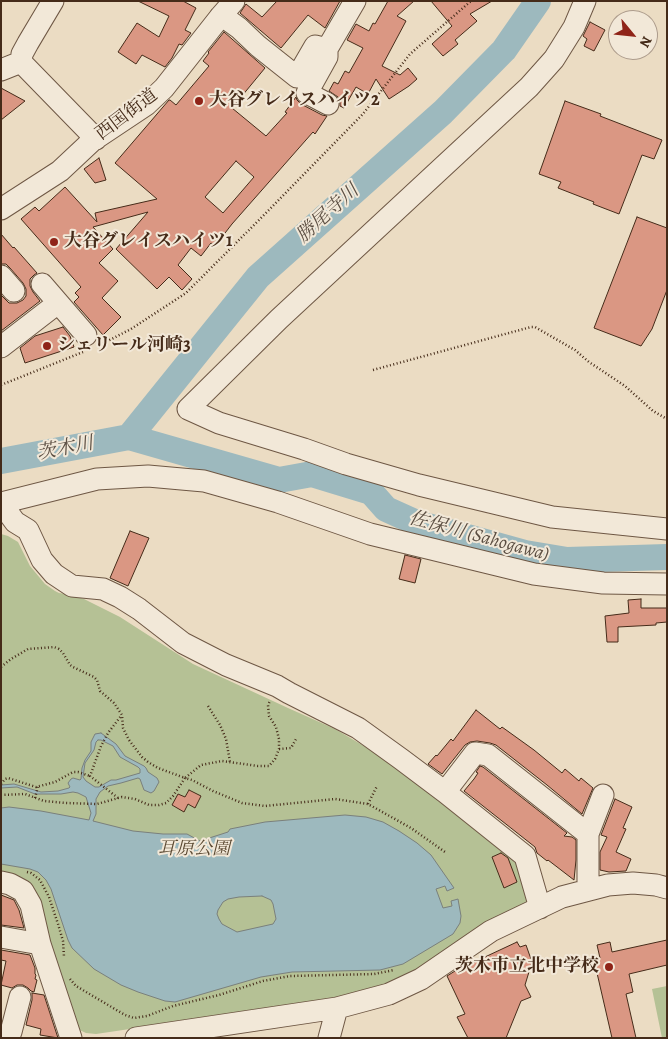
<!DOCTYPE html>
<meta charset="utf-8">
<style>
body{margin:0}
#map{position:relative;width:668px;height:1039px;overflow:hidden;background:#ebdcc3;font-family:Alegreya,serif}
canvas{display:block}
.frame{position:absolute;inset:0;border:2px solid #452b19;pointer-events:none}
.north{position:absolute;left:608px;top:10px;width:50px;height:50px;box-sizing:border-box;background:#f2e8d8;border:1px solid #ad9c8c;border-radius:50%;rotate:118deg;font-size:14px;font-weight:700;line-height:20px;text-align:center;color:#452b19}
.north::after{content:'';display:block;margin:auto;width:18px;height:22px;background:#8f2418;clip-path:polygon(50% 0,100% 100%,50% 72%,0 100%)}
</style>
<div id="map">
<canvas width="668" height="1039"></canvas>
<div class="frame"></div>
<div class="north">N</div>
</div>
<script>
const c = document.querySelector('canvas').getContext('2d');
c.lineJoin = 'round';
function paint(path, color) { c.fillStyle = color; c.fill(path, 'evenodd'); }
const poly = rows => new Path2D(rows.map(r => 'M' + r).join(''));
function stroke(path, color, width, dash) { c.strokeStyle = color; c.lineWidth = width; c.lineCap = dash ? 'butt' : 'round'; c.setLineDash(dash || []); c.stroke(path); }
function write(font, color, halo, rows, align = 'center') {
  c.font = font + ' Alegreya,"Noto Serif JP",serif'; c.lineWidth = 4; c.setLineDash([]); c.textBaseline = 'middle'; c.strokeStyle = halo; c.fillStyle = color; for (const [text, x, y, turn = 0] of rows) {
    c.save(); c.translate(x, y); c.rotate((+turn || 0) * Math.PI / 180); c.textAlign = isNaN(turn) ? turn : align; if (halo) c.strokeText(text, 0, 0); c.fillText(text, 0, 0); c.restore();
  }
}
paint(poly([
 [1,534,8,536,18,542,30,566,45,584,55,591,59,593,72,595,84,599,120,617,193,664,288,708,335,729,364,746,386,761,517,855,528,900,527,905,396,985,366,994,96,1034,86,1033,71,1026,44,939,1,877],
 [667,986,667,1038,662,1038,652,989]
]), '#b5c195');
const water = poly([
 [101,733,116,744,125,756,144,766,146,768,148,772,157,778,159,782,154,791,151,793,144,790,140,779,138,778,121,783,108,786,100,792,96,799,96,814,93,821,133,831,163,834,187,834,200,841,228,832,230,829,265,822,345,815,366,817,383,822,399,831,417,843,431,855,454,888,447,891,445,886,436,889,443,908,452,906,451,901,458,899,461,916,460,923,453,934,403,964,380,970,292,972,261,977,175,1002,165,1001,138,992,121,985,94,969,72,948,68,940,51,889,46,880,38,872,30,869,1,864,1,808,9,807,41,811,89,820,91,813,86,797,78,793,73,792,61,794,35,794,17,787,1,788,1,785,14,784,41,792,58,791,69,788,70,787,68,783,71,779,73,778,80,780,81,779,82,768,85,760,91,751,91,742,95,734,101,733],
 [98,740,101,740,113,746,120,757,138,767,140,769,140,773,116,780,111,780,99,787,95,787,86,781,83,777,85,763,94,750,96,742,98,740],
 [262,896,271,900,273,904,276,919,273,924,237,932,222,924,219,919,217,914,218,910,223,902,228,899,239,897,262,896]
]);
paint(water, '#9db9be');
stroke(water, '#7a807c', 1);
stroke(poly([
 [129,437,258,277,443,112,504,50,538,1],
 [1,461,129,437,279,480,312,474,371,492,386,509,417,523,525,553,567,560,667,557]
]), '#9db9be', 26);
const building = poly([
 [138,1,183,1,196,8,185,30,191,33,182,45,179,44,172,58,165,67,142,55,136,64,118,52,137,23,159,37,169,16,138,1],
 [277,1,340,1,325,28,308,15,281,48,240,13,246,4,262,17,277,1],
 [388,1,414,1,397,16,406,21,382,66,400,75,408,68,417,79,409,86,389,99,376,79,368,94,356,87,344,108,340,106,340,103,338,97,329,91,334,82,338,84,345,71,349,73,363,48,347,40,356,24,369,31,373,23,375,24,388,1],
 [431,1,492,1,470,14,477,21,455,40,458,44,443,56,432,44,452,26,431,1],
 [590,22,605,30,594,51,584,46,587,39,583,36,590,22],
 [224,32,265,68,232,108,266,136,287,113,285,112,296,97,297,100,301,104,322,115,327,116,315,134,313,132,232,224,215,246,211,243,201,256,191,248,178,265,192,279,182,290,169,277,157,289,116,249,148,212,93,227,113,249,99,263,118,281,102,298,121,317,103,335,74,302,79,297,75,293,81,287,21,219,35,207,39,211,65,187,97,222,95,213,157,199,115,163,169,100,170,100,176,105,209,66,203,61,209,53,208,52,224,32],
 [236,161,254,177,223,213,205,197,236,161],
 [1,88,25,101,1,120,1,88],
 [565,101,601,114,600,116,662,140,654,159,642,155,619,214,593,204,594,202,558,188,561,182,539,174,565,101],
 [99,158,106,180,95,183,84,169,99,158],
 [637,217,667,228,667,290,652,329,641,346,594,328,637,217],
 [1,234,13,248,14,247,37,273,34,275,30,279,30,286,33,292,40,301,1,331,1,295,9,303,17,303,23,300,26,296,26,289,23,283,10,268,6,264,1,264,1,234],
 [63,327,70,336,74,347,25,363,20,348,35,336,63,327],
 [130,531,149,538,128,586,110,578,130,531],
 [405,555,421,559,415,583,399,579,405,555],
 [641,599,641,608,667,608,667,622,656,623,656,625,618,627,618,642,607,642,605,616,629,613,628,600,641,599],
 [476,710,500,729,502,727,534,750,562,773,565,769,579,781,581,778,593,788,582,814,547,785,496,745,490,743,477,741,470,742,465,745,442,774,428,764,436,755,437,756,451,739,453,741,476,710],
 [480,766,483,767,567,833,564,836,572,837,576,840,576,860,574,880,548,860,547,861,537,853,535,847,464,791,474,779,478,773,476,772,480,766],
 [189,790,201,796,195,808,188,804,184,812,172,805,178,794,185,797,189,790],
 [615,799,632,807,623,828,626,829,616,852,631,859,626,871,609,872,600,870,600,852,607,837,601,835,615,799],
 [501,853,508,858,517,882,504,888,492,857,501,853],
 [1,895,14,900,19,910,24,928,1,925,1,895],
 [667,940,667,965,629,974,633,992,626,994,636,1038,612,1038,594,960,600,958,597,945,610,942,612,952,667,940],
 [517,942,520,947,526,945,532,962,525,985,531,997,521,1001,506,1038,468,1038,457,1017,465,1014,447,976,455,971,517,942],
 [1,950,30,955,35,968,35,974,36,975,35,979,37,980,34,992,31,991,28,988,23,985,17,985,12,988,1,985,6,961,1,960,1,950],
 [32,993,44,995,58,1038,40,1035,41,1029,26,1025,32,1000,32,993]
]);
paint(building, '#da9783');
stroke(building, '#452b19', 1);
const minor = poly([
 [53,1,28,43,22,54,21,62,96,139],
 [585,1,574,27,554,59,529,87,279,319,188,409,219,423,304,449,346,464,419,485,552,517,667,529],
 [220,17,228,20,239,28,258,46,297,77,315,46,327,49],
 [1,70,21,62],
 [328,104,307,93,327,57,327,49,355,1],
 [1,209,60,171,92,141,146,105,164,88,220,17,234,1],
 [1,276,14,291],
 [42,284,86,335],
 [1,347,58,303],
 [1,503,15,522,28,530,42,560,54,574,72,586,103,589,120,597,139,609,183,643,226,665,277,686,289,693,358,728,401,759,445,792,525,856,540,908],
 [1,503,97,479,148,476,204,481,278,502,370,534,534,574,603,583,667,584],
 [445,792,475,753,488,755,588,834,588,890],
 [588,834,603,795],
 [1,882,10,884,23,891,31,905,40,944,71,1038],
 [1,937,40,944],
 [11,1032,20,997],
 [136,1038,337,1008,389,994,421,979,491,931,562,897,608,885,633,883,656,885,667,888],
 [329,1038,337,1008]
]);
stroke(minor, '#6e5744', 23);
stroke(poly([
 [100,345,131,329,186,293,269,210,363,114,410,54,471,1],
 [373,370,531,327,535,327,575,350,589,362,625,386,653,411,667,419],
 [1,385,83,352],
 [1,667,11,659,28,649,54,647,59,649,63,653,70,665,73,667,94,677,97,680,100,691,114,703,122,715,123,728,129,740,142,757,148,762,158,768,185,778,201,765,222,761,258,766,269,766,275,759,279,749,279,739,276,727,269,716,268,705,270,701],
 [208,706,220,725,226,739,230,762],
 [279,749,291,748,296,739],
 [1,784,5,779,8,778,36,787,55,782,73,772,78,772,90,776],
 [1,795,25,794,44,801,66,803,97,804,122,797,135,799,149,805,159,805,166,803,173,796,185,778,192,780,213,791,242,803,265,806,335,799,368,804,411,828,445,852],
 [35,798,38,786],
 [118,798,90,776,101,746,108,733,121,716],
 [368,804,377,786],
 [27,872,31,873,40,880,49,897,58,924,63,941,64,957],
 [70,979,76,986,125,1015,134,1018,147,1016,173,1006,219,995,263,981,290,976,374,974,394,970]
]), '#452b19', 2.5, [1, 2.5]);
stroke(minor, '#f2e8d8', 21);
for (const [x, y, r, color] of [
 [199,101,5,"#8f2418"],
 [54,242,5,"#8f2418"],
 [47,346,5,"#8f2418"],
 [609,967,5,"#8f2418"]
]) { const dot = new Path2D(); dot.arc(x, y, r, 0, 2 * Math.PI); c.fillStyle = color; c.fill(dot); stroke(dot, '#f2e8d8', 2); }
write('bold 18px', '#452b19', '#f2e8d8', [
 ["大谷グレイスハイツ2",209,101],
 ["大谷グレイスハイツ1",64,242],
 ["シェリール河崎3",57,346],
 ["茨木市立北中学校",599,967,"right"]
], 'left');
write('18px', '#452b19', '#f2e8d8', [
 ["西国街道",127,115,-37]
]);
write('italic 18px', '#5b4932', '#f2e8d8', [
 ["耳原公園",194,850]
]);
write('italic 19px', '#5b4e42', '#f2e8d8', [
 ["勝尾寺川",328,214,-42],
 ["茨木川",65,449,-11],
 ["佐保川 (Sahogawa)",479,537,15]
]);
</script>
